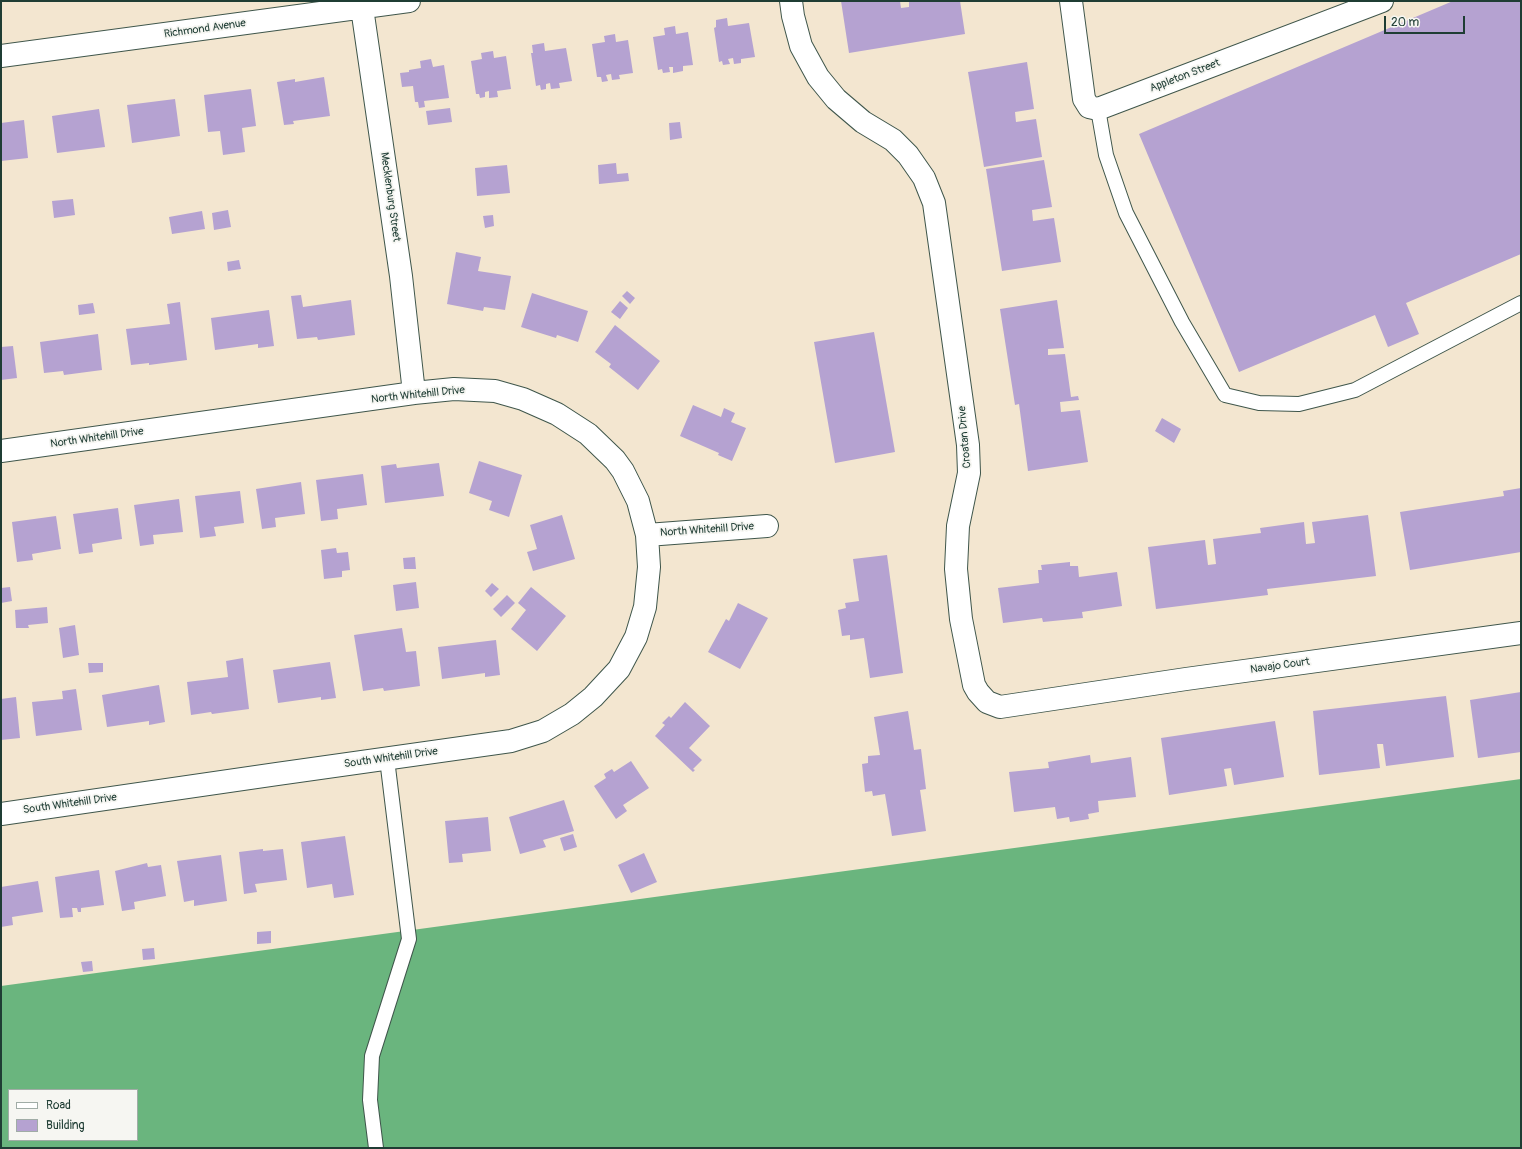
<!DOCTYPE html>
<style>
body{margin:0}
#map{position:relative;width:1522px;height:1149px;overflow:hidden;background:#f3e6d0;font-family:Pangolin,sans-serif}
canvas{display:block}
.frame{position:absolute;inset:0;border:2px solid #1f3d34;pointer-events:none}
.legend{position:absolute;left:8px;top:1089px;width:130px;height:52px;box-sizing:border-box;background:#f6f6f2;border:1px solid #a0aca6;margin:0;padding:5px 7px;list-style:none;font-size:12px;color:#1f3d34}
.legend li{display:flex;align-items:center;gap:8px;height:20px}
.legend b{width:20px;border:1px solid #a0aca6}
.scale{position:absolute;left:1384px;top:16px;width:81px;height:18px;box-sizing:border-box;border:2px solid #1f3d34;border-top:0;padding-left:5px;font-size:12px;line-height:14px;white-space:nowrap;color:#1f3d34;-webkit-text-stroke:3px #f6f6f2;paint-order:stroke}
</style>
<div id="map">
<canvas width="1522" height="1149"></canvas>
<div class="frame"></div>
<ul class="legend">
<li><b style="height:5px;background:#fff"></b>Road</li>
<li><b style="height:11px;background:#b5a2d1"></b>Building</li>
</ul>
<div class="scale">20 m</div>
</div>
<script>
const c = document.querySelector('canvas').getContext('2d');
c.lineJoin = 'round';
function paint(path, color) { c.fillStyle = color; c.fill(path, 'evenodd'); }
const poly = rows => new Path2D(rows.map(r => 'M' + r).join(''));
function stroke(path, color, width, dash) { c.strokeStyle = color; c.lineWidth = width; c.lineCap = dash ? 'butt' : 'round'; c.setLineDash(dash || []); c.stroke(path); }
function write(font, color, halo, rows, align = 'center') {
  c.font = font + ' Pangolin,sans-serif'; c.lineWidth = 3.5; c.setLineDash([]); c.textBaseline = 'middle'; c.strokeStyle = halo; c.fillStyle = color; for (const [text, x, y, turn = 0] of rows) {
    c.save(); c.translate(x, y); c.rotate((+turn || 0) * Math.PI / 180); c.textAlign = isNaN(turn) ? turn : align; if (halo) c.strokeText(text, 0, 0); c.fillText(text, 0, 0); c.restore();
  }
}
paint(poly([
 [1521,779,1521,1148,1,1148,1,986],
 [9,1090,137,1090,137,1140,9,1140]
]), '#6ab57e');
paint(poly([
 [841,1,900,1,901,8,909,7,909,1,960,1,965,34,849,53],
 [1453,1,1521,1,1521,254,1406,303,1419,334,1388,347,1375,315,1239,372,1139,134],
 [727,18,728,26,749,23,755,57,741,59,741,63,734,64,733,58,728,59,730,64,723,65,722,61,719,62,714,28,716,27,716,20],
 [675,26,676,34,688,32,693,65,683,66,683,71,673,73,673,67,669,67,670,72,663,73,662,69,658,70,653,37,665,35,664,28],
 [615,34,616,42,628,40,633,73,619,75,620,79,612,80,611,74,606,75,608,81,602,82,601,77,597,77,592,44,605,42,604,36],
 [544,43,545,51,566,48,572,81,559,83,560,88,551,89,550,83,546,84,546,89,541,90,540,85,536,86,531,53,533,53,532,45],
 [493,51,494,58,506,56,511,89,497,91,498,97,489,98,489,91,485,92,485,97,480,98,479,94,476,94,471,61,482,59,481,53],
 [431,59,433,67,444,65,449,98,424,101,425,107,419,108,418,102,415,102,413,86,402,87,400,73,409,72,409,70,421,68,420,61],
 [1027,62,1034,109,1015,112,1016,122,1036,119,1042,157,984,167,968,72],
 [324,77,330,116,293,121,294,124,284,125,277,82,295,79,295,82],
 [251,89,256,126,242,128,245,152,223,155,220,131,208,132,204,95],
 [175,99,180,136,132,143,127,105],
 [450,108,452,122,428,125,426,111],
 [99,109,105,147,57,153,52,116],
 [24,120,28,158,1,161,1,123],
 [680,122,682,138,670,140,669,123],
 [1044,160,1052,207,1032,210,1033,221,1054,218,1061,262,1002,271,986,169],
 [616,163,617,174,628,173,629,181,599,184,598,165],
 [507,165,510,193,477,196,475,168],
 [73,199,75,215,54,218,52,201],
 [228,210,231,227,214,230,212,213],
 [202,211,205,229,172,234,169,217],
 [493,215,494,226,485,228,483,216],
 [456,252,481,257,478,271,511,276,505,310,484,307,483,311,447,304],
 [239,260,241,269,228,271,227,262],
 [627,291,635,298,630,304,622,296],
 [532,293,588,311,578,342,557,335,556,338,521,327],
 [301,295,303,307,351,300,355,335,318,340,317,337,297,339,291,296],
 [1057,300,1064,348,1048,349,1048,355,1065,354,1071,397,1078,396,1079,400,1060,402,1061,412,1080,410,1088,462,1028,471,1019,404,1015,405,1000,309],
 [620,301,628,308,620,319,611,312],
 [180,302,187,360,149,365,149,363,131,365,126,329,170,324,167,304],
 [93,303,95,313,79,315,78,305],
 [269,310,274,346,258,348,258,344,215,350,211,318],
 [615,325,660,361,638,390,609,367,611,364,595,352],
 [874,332,895,452,835,463,814,342],
 [98,334,102,370,64,375,63,371,44,373,40,342],
 [13,346,17,378,1,380,1,347],
 [693,405,721,417,724,408,735,413,731,422,746,428,732,461,718,455,719,453,680,436],
 [1162,418,1181,429,1174,443,1155,431],
 [479,461,522,475,509,517,489,510,492,501,469,493],
 [439,463,444,496,385,503,381,466,396,464,397,468],
 [363,474,367,505,337,509,338,519,321,521,316,480],
 [301,482,305,514,275,518,276,527,262,529,256,489],
 [1521,488,1521,552,1410,570,1400,512,1504,496,1503,491],
 [240,491,244,523,214,527,216,536,200,538,195,496],
 [179,499,183,532,153,535,154,544,140,546,134,505],
 [118,508,122,539,92,544,93,552,79,554,73,514],
 [562,515,575,559,533,571,527,552,537,549,530,525],
 [1368,515,1376,576,1267,589,1268,595,1156,609,1148,547,1205,540,1208,565,1216,564,1213,539,1261,533,1260,528,1304,522,1306,544,1315,543,1312,522],
 [56,516,61,549,32,554,33,560,17,562,12,522],
 [336,548,337,553,348,552,350,570,342,571,342,577,324,579,321,550],
 [887,555,903,673,870,678,864,638,850,640,850,635,842,636,838,610,846,608,845,603,859,601,853,559],
 [415,557,416,569,404,569,403,558],
 [1070,562,1070,566,1078,566,1079,577,1117,572,1122,606,1082,612,1083,618,1043,622,1042,618,1003,623,998,588,1039,583,1038,570,1042,570,1041,565],
 [416,582,419,608,396,611,393,585],
 [492,583,499,589,491,597,485,591],
 [10,587,12,601,1,603,1,588],
 [531,587,566,616,537,651,511,629,526,610,518,603],
 [507,595,515,603,501,617,493,609],
 [738,603,768,618,740,669,708,652,726,619,729,621],
 [47,607,48,623,28,625,29,628,16,628,15,610],
 [75,625,79,655,63,658,59,628],
 [402,628,406,652,416,651,420,686,384,691,383,688,363,691,354,635],
 [496,640,500,675,485,677,485,673,442,679,438,647],
 [243,658,249,709,212,714,211,712,191,715,187,682,228,677,226,661],
 [330,662,336,698,321,700,321,697,278,703,273,670],
 [88,663,103,663,103,672,89,673],
 [159,685,165,722,149,725,149,721,107,727,102,695],
 [76,689,82,730,36,736,32,702,63,699,62,691],
 [1521,692,1521,752,1478,758,1470,700],
 [1446,696,1454,757,1386,766,1383,744,1377,744,1380,768,1319,775,1313,711],
 [16,697,20,738,1,740,1,699],
 [685,702,710,726,689,748,702,760,693,769,695,770,693,772,655,736,665,725,662,723,669,716,671,718],
 [908,711,914,750,921,749,926,789,920,790,926,831,892,836,885,794,873,796,872,791,865,792,862,764,868,763,868,756,880,755,874,717],
 [1275,721,1284,777,1234,785,1231,768,1224,769,1227,786,1169,795,1161,738],
 [1090,755,1091,763,1131,757,1136,797,1098,801,1099,812,1088,814,1089,819,1070,822,1069,817,1057,819,1055,807,1014,812,1009,772,1049,768,1048,762],
 [631,761,649,788,623,805,627,811,616,819,594,786,606,778,604,774,612,769,614,772],
 [564,800,574,831,543,840,546,847,520,854,509,817],
 [488,817,491,851,462,854,463,862,449,863,445,821],
 [573,834,577,847,564,851,560,838],
 [345,836,354,895,334,898,332,884,307,888,301,842],
 [263,849,263,851,283,849,287,880,255,884,257,892,244,894,239,852],
 [644,853,657,882,631,893,618,865],
 [221,855,227,901,194,906,194,900,184,902,177,861],
 [147,863,148,867,161,865,166,896,134,902,135,909,122,911,115,871],
 [99,870,104,905,81,908,81,912,78,912,77,908,72,908,73,917,60,918,55,877],
 [38,881,43,912,12,917,13,925,1,927,1,887],
 [271,931,271,943,257,944,257,932],
 [154,948,155,959,143,960,142,949],
 [92,961,93,971,83,972,81,962]
]), '#b5a2d1');
const lane = poly([
 [1098,109,1106,155,1126,213,1182,322,1225,395,1259,403,1299,404,1355,390,1521,303],
 [376,1148,370,1100,372,1056,409,939,387,759]
]);
const street = poly([
 [361,1,401,276,414,393],
 [791,1,793,16,801,46,818,77,836,99,863,122,893,140,908,155,924,178,934,203,968,445,969,473,958,526,956,569,961,619,974,685,978,692,987,702,1000,707,1186,679,1521,633],
 [1071,1,1084,99,1089,107,1098,109,1382,1],
 [1,56,409,1],
 [1,451,414,393,454,389,495,391,523,399,557,414,588,434,615,460,623,471,638,501,647,535,649,567,645,607,636,637,619,669,593,697,572,714,543,731,511,741,277,774,1,814],
 [647,535,767,526]
]);
stroke(lane, '#3f564b', 16);
stroke(street, '#3f564b', 24);
stroke(lane, '#fff', 14);
stroke(street, '#fff', 22);
write('11px', '#1f3d34', '#f6f6f2', [
 ["Richmond Avenue",205,29,-8],
 ["Appleton Street",1185,76,-21],
 ["Mecklenburg Street",390,197,82],
 ["North Whitehill Drive",418,395,-6],
 ["Croatan Drive",965,437,-95],
 ["North Whitehill Drive",97,438,-8],
 ["North Whitehill Drive",707,530,-4],
 ["Navajo Court",1280,666,-8],
 ["South Whitehill Drive",391,758,-8],
 ["South Whitehill Drive",70,804,-8]
]);
</script>
